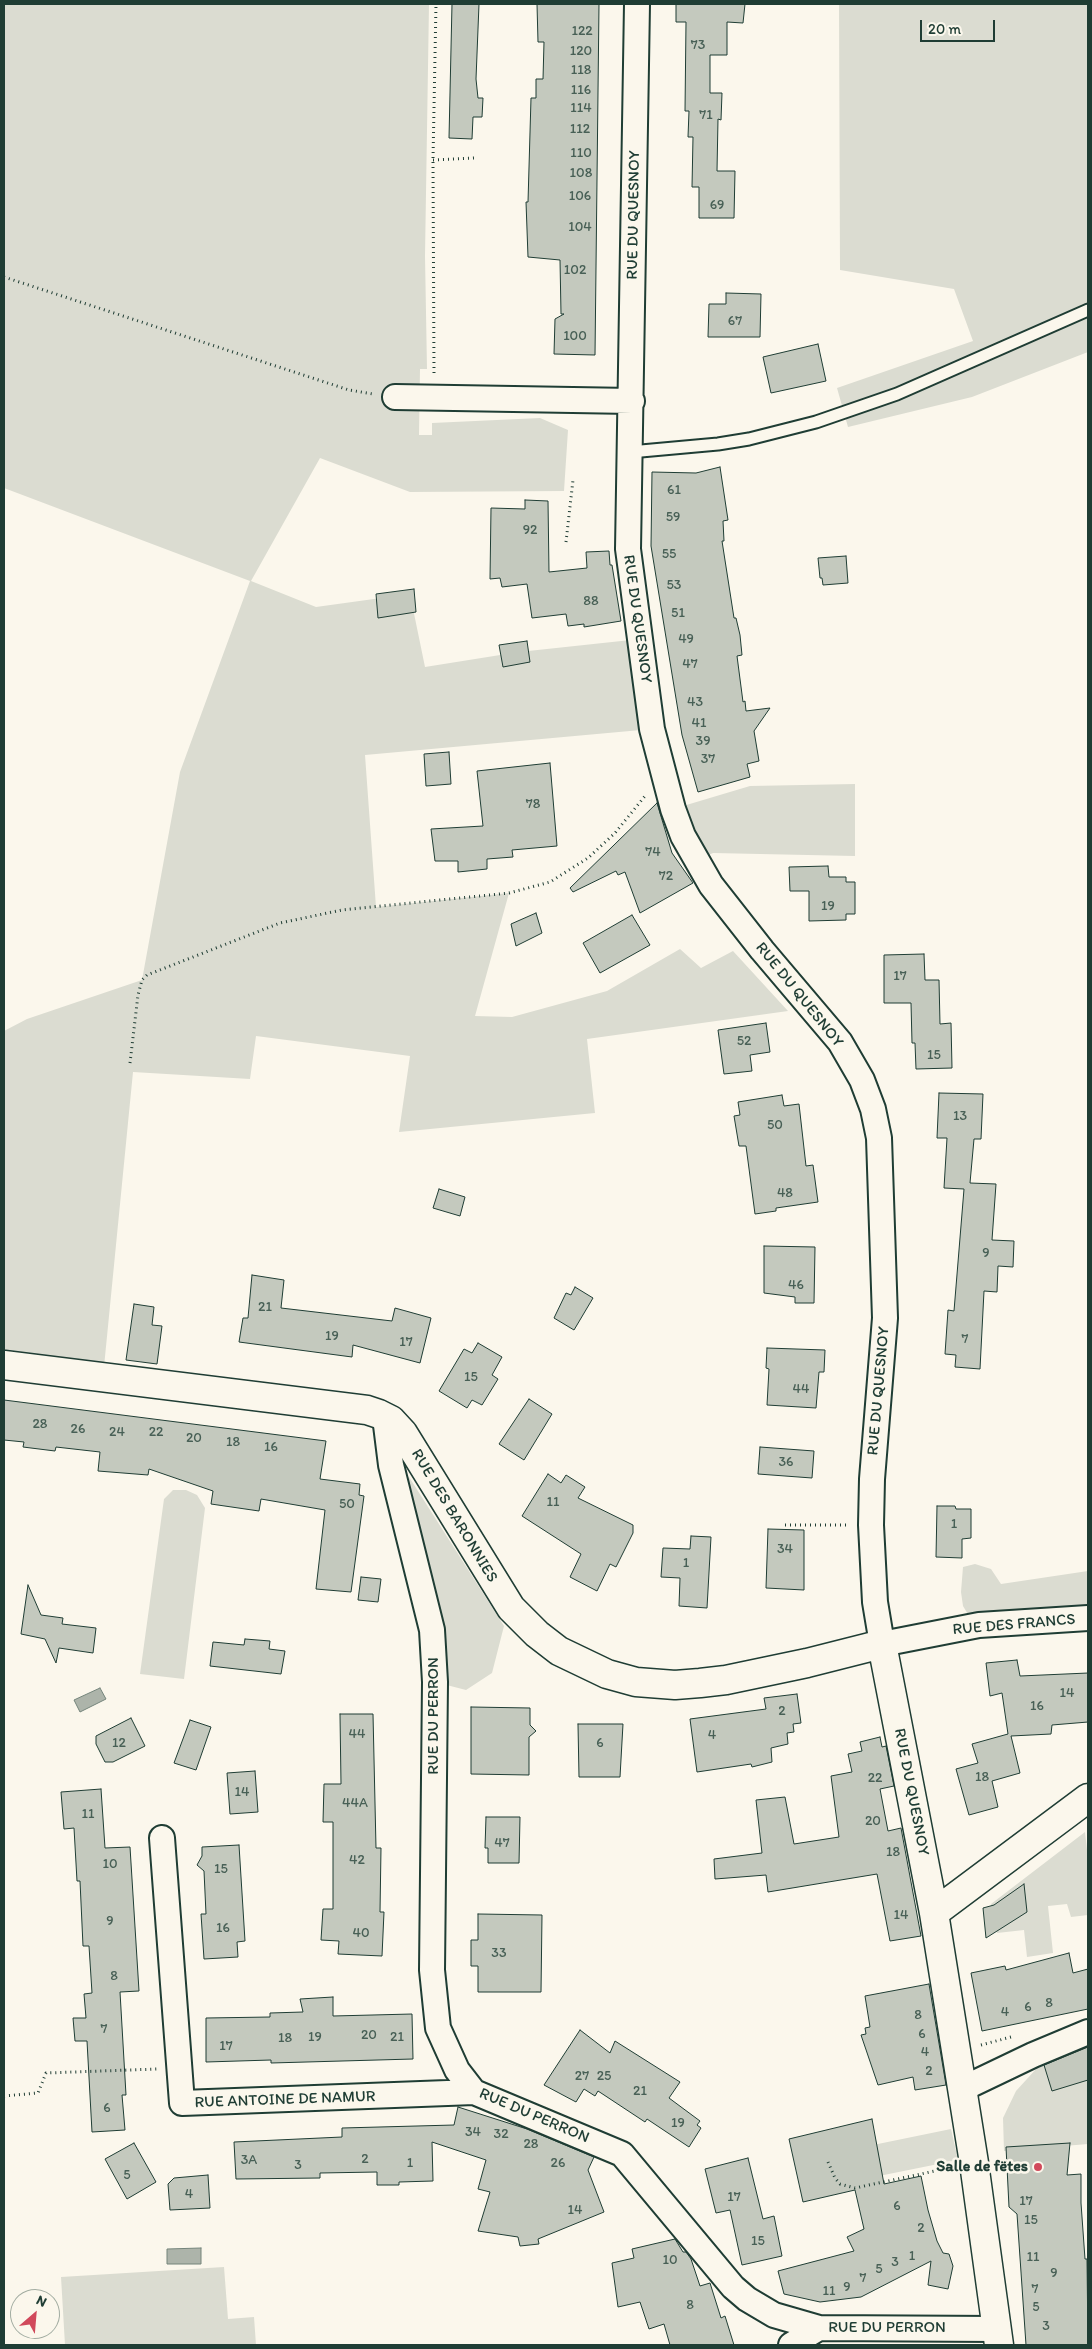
<!DOCTYPE html>
<meta charset="utf-8">
<style>
body{margin:0}
#map{position:relative;width:1092px;height:2349px;overflow:hidden;background:#fbf7ec;font-family:Itim,sans-serif}
canvas{display:block}
.frame{position:absolute;inset:0;border:5px solid #1f3d34;pointer-events:none}
.north{position:absolute;left:10px;top:2289px;width:50px;height:50px;box-sizing:border-box;background:#fbf7ec;border:1px solid #a3ada2;border-radius:50%;rotate:27deg;font-size:14px;font-weight:700;line-height:20px;text-align:center;color:#1f3d34}
.north::after{content:'';display:block;margin:auto;width:18px;height:22px;background:#d1495b;clip-path:polygon(50% 0,100% 100%,50% 72%,0 100%)}
.scale{position:absolute;left:920px;top:20px;width:75px;height:22px;box-sizing:border-box;border:2px solid #1f3d34;border-top:0;padding-left:6px;font-size:15px;line-height:18px;white-space:nowrap;color:#1f3d34;-webkit-text-stroke:4px #fbf7ec;paint-order:stroke}
</style>
<div id="map">
<canvas width="1092" height="2349"></canvas>
<div class="frame"></div>
<div class="north">N</div>
<div class="scale">20 m</div>
</div>
<script>
const c = document.querySelector('canvas').getContext('2d');
c.lineJoin = 'round';
function paint(path, color) { c.fillStyle = color; c.fill(path, 'evenodd'); }
const poly = rows => new Path2D(rows.map(r => 'M' + r).join(''));
function stroke(path, color, width, dash) { c.strokeStyle = color; c.lineWidth = width; c.lineCap = dash ? 'butt' : 'round'; c.setLineDash(dash || []); c.stroke(path); }
function write(font, color, halo, rows, align = 'center') {
  c.font = font + ' Itim,sans-serif'; c.lineWidth = 5; c.setLineDash([]); c.textBaseline = 'middle'; c.strokeStyle = halo; c.fillStyle = color; for (const [text, x, y, turn = 0] of rows) {
    c.save(); c.translate(x, y); c.rotate((+turn || 0) * Math.PI / 180); c.textAlign = isNaN(turn) ? turn : align; if (halo) c.strokeText(text, 0, 0); c.fillText(text, 0, 0); c.restore();
  }
}
paint(poly([
 [4,4,429,4,425,256,427,369,420,369,419,435,432,435,432,423,540,418,568,430,564,491,410,492,320,458,251,581,316,607,410,594,425,667,519,652,640,639,652,729,365,755,376,907,509,893,475,1016,512,1017,607,991,680,949,701,968,733,951,788,1011,587,1039,595,1113,399,1132,410,1056,256,1036,250,1079,133,1072,103,1377,4,1365,4,1031,27,1019,142,980,180,772,250,581,4,488],
 [839,4,1088,4,1088,352,972,397,848,427,837,388,973,341,954,289,840,270],
 [855,784,855,856,713,853,697,860,673,809,750,786],
 [409,1477,504,1626,492,1673,466,1690,435,1682,397,1484],
 [173,1490,186,1490,197,1495,205,1508,184,1679,140,1674,164,1499],
 [975,1564,991,1569,1001,1584,1088,1571,1088,1619,969,1616,963,1606,961,1592,963,1567],
 [1085,1832,1088,1858,1088,1915,1071,1917,1067,1904,1048,1906,1053,1953,1027,1957,1024,1930,997,1933,991,1904],
 [1088,2046,1088,2144,1004,2151,1003,2118,1016,2091,1037,2068],
 [951,2129,958,2160,879,2176,873,2145],
 [224,2267,228,2319,254,2317,256,2345,65,2345,61,2277]
]), '#dbdcd1');
const water = poly([
 [100,1688,106,1699,80,1712,74,1700,100,1688],
 [201,2248,201,2264,167,2264,167,2249,201,2248]
]);
paint(water, '#adb4aa');
stroke(water, '#74847b', 1);
const building = poly([
 [452,4,479,4,476,79,478,98,483,98,482,117,473,117,472,139,449,138,452,4],
 [537,4,599,4,595,355,554,354,555,319,564,314,561,314,560,260,528,257,526,202,528,202,531,98,536,98,536,79,543,79,544,42,538,42,537,4],
 [676,4,745,4,743,23,727,22,727,55,710,55,710,93,722,93,721,120,718,119,717,171,735,171,734,218,699,218,699,187,692,187,693,137,688,137,689,111,685,111,686,22,676,22,676,4],
 [726,293,761,294,760,337,708,337,709,304,726,304,726,293],
 [818,344,826,381,771,393,763,357,818,344],
 [720,467,728,520,723,521,724,541,722,541,734,618,736,618,740,635,742,655,737,656,743,702,745,701,746,711,770,708,754,731,759,761,747,764,750,777,698,792,682,735,651,546,652,472,696,473,720,467],
 [525,500,548,501,549,572,587,568,586,552,609,551,610,565,612,565,621,621,584,627,584,624,568,626,566,614,532,618,527,584,502,587,500,578,490,579,491,508,525,509,525,500],
 [846,556,848,583,823,585,822,578,820,578,818,558,846,556],
 [414,589,416,612,378,618,376,594,414,589],
 [527,641,530,662,503,667,499,645,527,641],
 [449,752,451,784,426,786,424,754,449,752],
 [550,763,557,846,512,850,513,857,487,859,487,869,458,872,458,861,435,861,431,829,483,826,477,771,550,763],
 [657,803,672,853,693,883,640,913,625,872,618,875,616,871,573,892,570,888,657,803],
 [828,866,829,877,846,877,846,882,855,882,855,914,846,914,846,920,809,921,809,891,790,891,789,867,828,866],
 [536,913,542,933,516,946,511,924,536,913],
 [632,915,650,945,600,973,583,943,632,915],
 [924,954,925,980,939,980,940,1024,951,1023,952,1068,916,1069,915,1043,912,1043,911,1003,884,1003,884,955,924,954],
 [766,1023,770,1052,750,1055,752,1071,724,1074,718,1030,766,1023],
 [939,1093,983,1094,981,1139,974,1139,970,1183,996,1184,992,1240,1014,1241,1013,1267,998,1266,997,1292,984,1291,980,1369,955,1367,956,1355,945,1354,948,1310,954,1311,964,1189,944,1188,947,1138,937,1138,939,1093],
 [782,1095,784,1106,799,1104,806,1166,813,1165,818,1202,776,1208,776,1211,755,1214,746,1146,739,1146,734,1116,740,1115,738,1102,782,1095],
 [439,1189,465,1197,460,1216,433,1208,439,1189],
 [764,1246,815,1247,814,1303,795,1303,795,1297,764,1293,764,1246],
 [252,1275,284,1280,281,1308,392,1321,395,1308,431,1318,420,1363,353,1345,352,1357,239,1342,243,1318,248,1318,252,1275],
 [575,1287,593,1298,574,1330,554,1318,566,1293,571,1295,575,1287],
 [134,1304,154,1307,152,1325,162,1326,157,1364,126,1360,134,1304],
 [478,1343,502,1357,492,1375,498,1379,482,1405,472,1400,467,1408,439,1391,464,1349,472,1353,478,1343],
 [767,1348,825,1350,824,1372,819,1372,816,1408,767,1405,769,1369,766,1368,767,1348],
 [529,1399,552,1414,524,1460,499,1444,529,1399],
 [4,1400,326,1441,320,1479,360,1484,359,1495,364,1496,351,1592,316,1589,325,1510,261,1499,259,1511,211,1504,213,1491,149,1469,148,1475,98,1471,100,1452,56,1447,55,1451,23,1447,24,1442,4,1440,4,1400],
 [760,1447,814,1451,812,1478,758,1474,760,1447],
 [548,1474,561,1483,566,1475,585,1487,578,1498,633,1525,633,1533,616,1567,610,1564,597,1591,570,1577,581,1554,522,1516,548,1474],
 [937,1506,955,1506,956,1509,971,1509,971,1538,962,1539,962,1558,936,1557,937,1506],
 [768,1529,804,1530,804,1590,766,1588,768,1529],
 [691,1536,711,1537,707,1608,679,1606,680,1578,661,1577,663,1548,690,1549,691,1536],
 [361,1577,381,1579,378,1602,358,1600,361,1577],
 [28,1585,41,1615,63,1618,62,1624,96,1628,93,1653,59,1648,56,1663,45,1639,21,1634,28,1585],
 [245,1639,270,1641,269,1649,285,1651,281,1674,210,1666,213,1642,244,1645,245,1639],
 [1017,1660,1020,1676,1088,1673,1088,1722,1052,1725,1051,1734,1011,1736,1020,1773,992,1781,998,1807,969,1815,956,1769,978,1763,972,1744,1008,1734,1002,1693,990,1696,986,1663,1017,1660],
 [797,1694,801,1723,793,1724,794,1732,787,1733,788,1744,771,1748,772,1762,752,1767,751,1764,697,1772,690,1719,766,1709,764,1698,797,1694],
 [471,1707,530,1708,530,1725,536,1731,529,1737,529,1775,471,1774,471,1707],
 [340,1714,373,1714,376,1848,381,1848,380,1912,384,1912,382,1956,338,1954,339,1941,321,1940,323,1909,333,1909,333,1822,323,1822,324,1784,341,1784,340,1714],
 [131,1718,145,1746,113,1762,105,1762,96,1744,96,1736,131,1718],
 [190,1720,211,1727,196,1770,174,1763,190,1720],
 [578,1724,623,1724,620,1777,579,1777,578,1724],
 [880,1737,882,1747,886,1746,894,1786,880,1789,888,1831,901,1828,921,1936,890,1941,877,1874,768,1892,766,1875,715,1879,714,1859,762,1853,756,1800,785,1797,794,1844,839,1837,831,1776,852,1772,848,1754,862,1751,860,1742,880,1737],
 [255,1771,258,1812,230,1814,227,1773,255,1771],
 [101,1789,105,1848,130,1847,139,1991,120,1992,126,2095,122,2095,125,2130,92,2132,87,2041,75,2041,73,2018,86,2018,84,1994,92,1993,89,1946,83,1946,80,1881,77,1881,74,1828,64,1829,61,1792,101,1789],
 [486,1817,520,1817,519,1863,488,1863,488,1848,485,1848,486,1817],
 [239,1845,245,1941,237,1942,238,1957,204,1959,201,1914,206,1914,204,1871,197,1865,202,1856,202,1847,239,1845],
 [1024,1884,1027,1912,986,1938,983,1908,994,1905,1024,1884],
 [478,1914,542,1915,541,1992,478,1992,478,1966,471,1966,471,1940,478,1940,478,1914],
 [1069,1953,1073,1973,1088,1969,1088,2009,982,2031,971,1973,1005,1966,1006,1970,1069,1953],
 [929,1984,946,2085,915,2090,913,2077,878,2085,861,2035,866,2034,865,2028,870,2027,865,1996,929,1984],
 [333,1997,333,2016,412,2014,413,2059,271,2063,271,2060,206,2062,206,2018,270,2017,270,2013,303,2012,300,1999,333,1997],
 [580,2030,610,2053,615,2041,680,2082,669,2098,700,2121,697,2125,701,2128,689,2147,647,2119,645,2122,598,2091,595,2096,584,2089,576,2102,544,2085,580,2030],
 [1088,2047,1088,2080,1052,2091,1044,2065,1088,2047],
 [458,2107,527,2129,594,2157,588,2170,604,2212,538,2239,539,2244,520,2246,518,2237,478,2231,490,2192,478,2189,486,2160,432,2142,433,2181,399,2182,399,2185,377,2185,377,2172,320,2173,320,2178,236,2179,234,2142,342,2137,342,2128,454,2125,458,2107],
 [872,2119,884,2184,921,2176,928,2210,937,2241,943,2253,949,2254,953,2266,948,2289,928,2285,931,2261,861,2297,820,2302,784,2294,778,2271,854,2251,847,2237,864,2229,855,2190,803,2202,789,2139,872,2119],
 [134,2143,156,2182,127,2199,105,2159,134,2143],
 [1070,2143,1067,2175,1081,2174,1081,2203,1085,2259,1087,2259,1088,2345,1026,2345,1017,2214,1009,2207,1006,2147,1070,2143],
 [748,2158,763,2219,774,2216,782,2256,742,2265,730,2210,716,2213,705,2169,748,2158],
 [208,2175,210,2208,170,2210,168,2184,174,2178,208,2175],
 [675,2239,683,2252,686,2252,691,2259,700,2286,710,2283,721,2318,725,2316,734,2345,670,2345,664,2324,649,2329,640,2302,618,2307,612,2263,634,2258,632,2249,675,2239]
]);
paint(building, '#c4c9be');
stroke(building, '#1f3d34', 1);
const service = poly([
 [630,452,718,444,749,439,816,422,897,394,1088,310]
]);
const minor = poly([
 [637,4,628,549,652,729,673,809,683,836,711,885,762,950,840,1042,862,1080,873,1109,879,1138,885,1318,872,1479,871,1525,875,1602,882,1644,979,1625,1088,1618],
 [395,397,632,401],
 [385,1417,391,1465,432,1630,435,1682,432,1970,438,2028,457,2070,474,2092,622,2154,733,2287,747,2299,774,2315,819,2328,997,2329],
 [162,1838,182,2103,474,2092],
 [962,2089,1033,2055,1088,2032],
 [791,2345,819,2328]
]);
const tertiary = poly([
 [4,1365,367,1410,379,1414,391,1420,403,1433,511,1608,537,1634,559,1651,607,1674,636,1682,675,1685,700,1683,726,1680,807,1663,882,1644,934,1913,974,2163,999,2345],
 [934,1913,1088,1798]
]);
stroke(service, '#1f3d34', 15);
stroke(minor, '#1f3d34', 28);
stroke(tertiary, '#1f3d34', 31);
stroke(poly([
 [433,160,475,158],
 [4,277,349,390,373,394],
 [434,373,433,160,436,4],
 [566,542,573,480],
 [130,1063,138,995,142,980,147,975,280,923,342,910,509,893,550,882,588,858,615,833,645,796],
 [785,1525,847,1525],
 [981,2045,1011,2037],
 [4,2096,38,2093,46,2073,157,2069],
 [828,2162,835,2178,840,2184,855,2188,949,2168]
]), '#1f3d34', 3, [1, 4]);
stroke(service, '#fbf7ec', 11);
stroke(minor, '#fbf7ec', 24);
stroke(tertiary, '#fbf7ec', 28);
for (const [x, y, r, color] of [
 [1038,2167,5,"#d1495b"]
]) { const dot = new Path2D(); dot.arc(x, y, r, 0, 2 * Math.PI); c.fillStyle = color; c.fill(dot); stroke(dot, '#fbf7ec', 2); }
write('14px', '#486056', null, [
 ["122",582,31],
 ["73",698,45],
 ["120",581,51],
 ["118",581,70],
 ["116",581,90],
 ["114",581,108],
 ["71",706,115],
 ["112",580,129],
 ["110",581,153],
 ["108",581,173],
 ["106",580,196],
 ["69",717,205],
 ["104",580,227],
 ["102",575,270],
 ["67",735,321],
 ["100",575,336],
 ["61",674,490],
 ["59",673,517],
 ["92",530,530],
 ["55",669,554],
 ["53",674,585],
 ["88",591,601],
 ["51",678,613],
 ["49",686,639],
 ["47",690,664],
 ["43",695,702],
 ["41",699,723],
 ["39",703,741],
 ["37",708,759],
 ["78",533,804],
 ["74",653,852],
 ["72",666,876],
 ["19",828,906],
 ["17",900,976],
 ["52",744,1041],
 ["15",934,1055],
 ["13",960,1116],
 ["50",775,1125],
 ["48",785,1193],
 ["9",986,1253],
 ["46",796,1285],
 ["21",265,1307],
 ["19",332,1336],
 ["7",965,1339],
 ["17",406,1342],
 ["15",471,1377],
 ["44",801,1389],
 ["28",40,1424],
 ["26",78,1429],
 ["24",117,1432],
 ["22",156,1432],
 ["20",194,1438],
 ["18",233,1442],
 ["16",271,1447],
 ["36",786,1462],
 ["11",553,1502],
 ["50",347,1504],
 ["1",954,1524],
 ["34",785,1549],
 ["1",686,1563],
 ["14",1067,1693],
 ["16",1037,1706],
 ["2",782,1711],
 ["44",357,1734],
 ["4",712,1735],
 ["12",119,1743],
 ["6",600,1743],
 ["18",982,1777],
 ["22",875,1778],
 ["14",242,1792],
 ["44A",355,1803],
 ["11",88,1814],
 ["20",873,1821],
 ["47",502,1843],
 ["18",893,1852],
 ["42",357,1860],
 ["10",110,1864],
 ["15",221,1869],
 ["14",901,1915],
 ["9",110,1921],
 ["16",223,1928],
 ["40",361,1933],
 ["33",499,1953],
 ["8",114,1976],
 ["8",1049,2003],
 ["6",1028,2007],
 ["4",1005,2012],
 ["8",918,2015],
 ["7",104,2029],
 ["6",922,2034],
 ["20",369,2035],
 ["19",315,2037],
 ["21",397,2037],
 ["18",285,2038],
 ["17",226,2046],
 ["4",925,2052],
 ["2",929,2071],
 ["27",582,2076],
 ["25",604,2076],
 ["21",640,2091],
 ["6",107,2108],
 ["19",678,2123],
 ["34",473,2132],
 ["32",501,2134],
 ["28",531,2144],
 ["2",365,2159],
 ["3A",249,2160],
 ["1",410,2163],
 ["26",558,2163],
 ["3",298,2165],
 ["5",127,2175],
 ["4",189,2194],
 ["17",734,2197],
 ["17",1026,2201],
 ["6",897,2206],
 ["14",575,2210],
 ["15",1031,2220],
 ["2",921,2228],
 ["15",758,2241],
 ["1",912,2256],
 ["11",1033,2257],
 ["10",670,2260],
 ["3",895,2262],
 ["5",879,2269],
 ["9",1054,2273],
 ["7",863,2278],
 ["9",847,2287],
 ["7",1035,2289],
 ["11",829,2291],
 ["8",690,2305],
 ["5",1036,2307],
 ["3",1046,2326]
]);
write('16px', '#1f3d34', '#fbf7ec', [
 ["RUE DU QUESNOY",634,215,-89],
 ["RUE DU QUESNOY",637,619,82],
 ["RUE DU QUESNOY",799,995,51],
 ["RUE DU QUESNOY",879,1391,-85],
 ["RUE DES BARONNIES",454,1516,59],
 ["RUE DES FRANCS",1014,1625,-5],
 ["RUE DU PERRON",434,1716,-90],
 ["RUE DU QUESNOY",911,1792,79],
 ["RUE ANTOINE DE NAMUR",285,2100,-2],
 ["RUE DU PERRON",534,2116,23],
 ["RUE DU PERRON",887,2328]
]);
write('bold 16px', '#1f3d34', '#fbf7ec', [
 ["Salle de fëtes",1028,2167]
], 'right');
</script>
